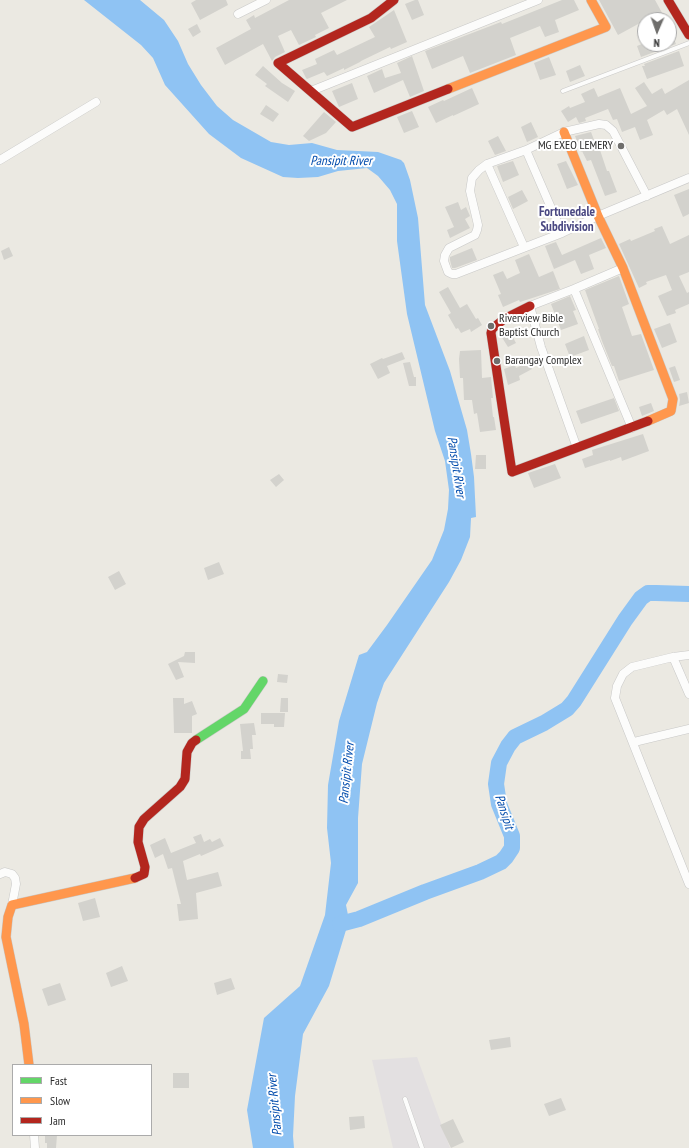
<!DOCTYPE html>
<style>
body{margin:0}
#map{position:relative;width:689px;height:1148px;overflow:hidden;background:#ebe9e2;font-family:"PT Sans Narrow",sans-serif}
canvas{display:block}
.legend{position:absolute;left:12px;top:1064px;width:140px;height:72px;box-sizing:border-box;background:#fff;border:1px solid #ababab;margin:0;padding:5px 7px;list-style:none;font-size:12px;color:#2c2c2c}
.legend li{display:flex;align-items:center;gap:8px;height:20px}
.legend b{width:20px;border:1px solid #ababab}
.north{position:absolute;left:637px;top:12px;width:40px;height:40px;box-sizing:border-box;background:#fff;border:1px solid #ababab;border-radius:50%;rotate:182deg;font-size:11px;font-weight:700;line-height:16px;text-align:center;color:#2c2c2c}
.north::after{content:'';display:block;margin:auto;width:14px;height:18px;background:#6f6e6c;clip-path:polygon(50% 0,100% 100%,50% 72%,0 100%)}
</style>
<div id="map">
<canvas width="689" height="1148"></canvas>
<ul class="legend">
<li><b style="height:5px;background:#63d668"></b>Fast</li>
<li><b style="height:5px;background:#ff974d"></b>Slow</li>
<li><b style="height:5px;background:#b3261e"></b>Jam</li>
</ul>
<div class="north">N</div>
</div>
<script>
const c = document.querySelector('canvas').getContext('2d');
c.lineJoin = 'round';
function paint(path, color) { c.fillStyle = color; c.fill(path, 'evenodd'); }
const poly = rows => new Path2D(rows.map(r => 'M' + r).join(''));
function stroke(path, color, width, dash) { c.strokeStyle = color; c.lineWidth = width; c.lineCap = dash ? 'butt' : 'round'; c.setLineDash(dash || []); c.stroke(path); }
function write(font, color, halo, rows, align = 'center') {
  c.font = font + ' "PT Sans Narrow",sans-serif'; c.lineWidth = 4; c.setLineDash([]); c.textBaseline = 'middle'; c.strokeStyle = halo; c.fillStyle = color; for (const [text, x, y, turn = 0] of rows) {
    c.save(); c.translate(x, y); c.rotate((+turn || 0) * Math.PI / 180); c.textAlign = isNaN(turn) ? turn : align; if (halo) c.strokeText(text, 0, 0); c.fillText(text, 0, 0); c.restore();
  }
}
paint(poly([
 [417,1057,450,1148,393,1148,372,1060]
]), '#e3e0e1');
paint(poly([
 [84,0,140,0,164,20,178,41,188,64,201,85,217,106,233,120,271,142,289,145,312,143,337,150,378,152,401,160,404,163,410,180,418,218,425,305,450,371,467,430,471,454,474,477,476,517,471,518,470,537,461,560,449,582,384,683,377,703,362,764,358,818,358,883,346,905,348,915,357,926,346,930,329,986,303,1034,295,1096,293,1136,294,1148,253,1148,247,1110,264,1018,300,986,325,915,331,863,327,828,328,785,339,721,359,655,367,652,387,625,432,560,444,530,448,509,449,490,445,461,435,431,407,314,397,241,397,204,390,190,378,176,367,168,338,171,318,177,298,178,283,177,241,158,209,134,165,85,153,58,141,45]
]), '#8fc3f3');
stroke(poly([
 [340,924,359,919,425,892,480,872,501,862,506,857,512,848,512,836,499,804,496,784,499,763,508,746,515,737,544,723,567,709,574,701,625,620,641,598,648,593,656,593,689,594]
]), '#8fc3f3', 16);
paint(poly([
 [196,0,226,0,228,5,200,20,191,3],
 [289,0,347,0,321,13,329,28,315,35,316,37,299,45,291,30,278,36,285,52,275,57,272,61,263,44,225,65,216,48,251,29,246,20,254,15,255,18],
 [415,0,418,0,424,15,412,20,405,4],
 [562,0,574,0,579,10,555,20,559,32,545,37,540,26,510,38,516,55,470,73,463,56,432,69,425,51,501,22,502,24],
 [599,0,655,0,666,20,645,20,645,32,640,23,618,35],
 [394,10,407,42,391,49,390,47,361,61,360,62,344,70,344,68,327,76,324,72,307,79,306,78,302,70,317,64,315,59,334,50,337,55,375,37,369,27],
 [197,24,201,32,193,37,188,29],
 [669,27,676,44,641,57,637,46,642,44,669,44],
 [679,51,684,66,647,79,642,66,645,66,644,64],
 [412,56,424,91,410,97,403,80,374,93,367,76,382,69,385,78,401,73,397,63],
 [549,57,556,75,540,80,534,63],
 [580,65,585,76,570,82,566,71],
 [263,66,282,83,295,91,288,102,265,86,267,84,255,75],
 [689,80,689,135,677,109,667,115,664,110,647,120,653,135,640,140,635,127,622,132,617,119,613,120,608,109,585,118,586,121,579,123,576,117,568,122,561,111,569,106,570,108,585,102,581,94,594,88,598,97,620,88,631,114,647,106,635,88,644,82,652,94,662,88,665,94],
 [352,83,358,99,339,107,332,91],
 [472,88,479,104,453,116,453,115,436,123,428,107,443,100,444,101],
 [266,105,279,114,273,122,260,114],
 [412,111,419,127,404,133,397,117],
 [324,112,336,122,326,133,309,141,303,136],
 [531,122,538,137,527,142,521,127],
 [591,132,597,148,599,147,607,171,609,171,617,192,605,196,591,160,587,161,582,151,581,152,575,136],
 [498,136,506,151,495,155,488,141],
 [513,161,519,175,503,182,497,166],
 [566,161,578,185,567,189,557,164],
 [689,189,689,214,683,217,674,195],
 [522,190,528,201,513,209,508,197],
 [458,202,461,210,466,207,470,216,465,219,470,228,450,238,447,230,454,227,445,207],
 [662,226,670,244,689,235,689,272,679,276,687,293,689,292,689,304,675,310,676,313,667,316,658,296,672,290,666,275,646,282,647,284,639,288,619,244,630,239,631,241,655,231,654,229],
 [601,238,606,248,589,255,594,269,581,274,575,260,554,269,545,246,556,242,562,255],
 [9,247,13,256,4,260,1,251],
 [472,248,477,260,455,268,452,268,450,260,450,257],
 [529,254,539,277,553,271,560,289,520,302,519,300,503,307,498,295,501,294,493,275,503,271,507,279,520,273,515,260],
 [619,276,629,304,622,307,632,336,641,334,654,370,619,381,614,366,612,366,602,341,598,329,599,329,585,290],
 [448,287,460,308,467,304,476,319,478,318,482,325,471,332,470,329,461,333,458,328,456,329,448,315,451,313,439,292],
 [570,296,576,310,573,311,578,324,561,330,551,304],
 [670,323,677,342,662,348,654,329],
 [510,332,516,343,508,347,501,336],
 [584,336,589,350,570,357,565,344],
 [481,350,482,378,491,377,493,398,491,398,493,417,494,417,496,430,480,432,477,413,474,414,472,400,464,400,463,378,460,378,459,359,460,351],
 [402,352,405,359,387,366,390,373,378,379,370,364,382,358,383,359],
 [410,362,414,377,416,377,416,386,409,386,403,363],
 [528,362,532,369,519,376,520,380,508,385,504,369,515,365,516,368],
 [675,366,680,380,674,382,669,368],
 [687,392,689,403,679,406,680,400,679,394],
 [614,398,619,411,581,424,576,411],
 [651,403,654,411,642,416,639,407],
 [643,434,649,451,622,461,621,457,610,461,610,460,585,468,582,459,593,455,592,450],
 [476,455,486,455,486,469,475,469],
 [555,464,561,478,534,488,528,473],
 [279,474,284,480,276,487,270,480],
 [219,562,224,574,208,580,204,568],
 [119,571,126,584,115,590,108,577],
 [185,652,195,652,195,663,178,662,184,677,176,680,168,664,184,656],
 [278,674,288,675,287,683,277,682],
 [173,698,184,698,184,704,192,701,197,714,192,716,192,733,174,733],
 [281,698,288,698,288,712,280,712],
 [261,713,285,713,284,727,274,727,274,724,261,724],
 [254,723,256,735,252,735,253,749,250,749,251,759,241,759,241,751,243,751,240,724],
 [201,834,204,842,210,839,212,842,220,838,224,846,201,856,200,854,183,861,187,880,218,872,222,886,196,893,198,919,179,921,177,904,181,904,172,868,168,869,163,854,155,858,150,845,165,838,171,853,196,843,193,837],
 [95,898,100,917,83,921,78,903],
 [122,966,128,981,111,987,106,973],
 [231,978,235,989,217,995,214,983],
 [60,983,66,1000,48,1006,42,989],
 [510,1037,511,1047,491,1050,489,1040],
 [173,1073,189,1073,189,1088,173,1088],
 [561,1098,566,1110,549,1116,544,1104],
 [364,1116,365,1128,350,1130,349,1117],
 [453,1119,464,1142,451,1148,440,1125],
 [45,1135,57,1135,56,1148,47,1148,47,1143,45,1143]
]), '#d3d2cd');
const lane = poly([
 [563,91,689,43],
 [405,1099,422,1148]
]);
const street = poly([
 [238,14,266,0],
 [311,91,538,0],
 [526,150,562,233],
 [0,160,96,102],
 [487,164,479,170,472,178,470,191,478,225,477,230,475,235,449,248,445,255,444,261,448,272,452,274,456,274,562,233,598,216,689,178],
 [524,247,487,164,526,150,564,132,599,124,606,125,613,131,647,196],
 [623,268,574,289,632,428],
 [574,289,530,306,541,347,577,448],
 [689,655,673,657,632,667,623,674,617,686,615,698,689,884],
 [673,657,689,694],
 [634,742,689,729],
 [0,874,5,872,12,874,15,878,16,884,12,905],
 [34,1135,35,1148]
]);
const fast = poly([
 [196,740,244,709,263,681]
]);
const slow = poly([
 [448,89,606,27,591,0],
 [564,132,598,216,623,268,673,399,671,411,648,421],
 [29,1065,24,1024,6,937,8,917,12,905,135,878]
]);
const jam = poly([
 [394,0,371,18,278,63,352,127,448,89],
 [668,0,689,35],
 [530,306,504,319,492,329,491,333,512,472,648,421],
 [135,878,144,874,145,867,138,842,139,827,144,819,180,787,185,779,187,752,192,743,196,740]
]);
stroke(lane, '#c8c8c7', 5);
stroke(street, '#c8c8c7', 9);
stroke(fast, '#c8c8c7', 10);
stroke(slow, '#c8c8c7', 10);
stroke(jam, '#c8c8c7', 10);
stroke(lane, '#fcfcfb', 4);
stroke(street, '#fcfcfb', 8);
stroke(fast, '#63d668', 9);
stroke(slow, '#ff974d', 9);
stroke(jam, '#b3261e', 9);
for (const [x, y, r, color] of [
 [621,146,4,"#6f6e6c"],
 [491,326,4,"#6f6e6c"],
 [497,361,4,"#6f6e6c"]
]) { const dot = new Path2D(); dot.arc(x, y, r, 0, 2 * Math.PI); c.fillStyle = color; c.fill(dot); stroke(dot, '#fff', 1.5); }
write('12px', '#2c2c2c', '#fff', [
 ["MG EXEO LEMERY",613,146,"right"],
 ["Riverview Bible",499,319],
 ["Baptist Church",499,333],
 ["Barangay Complex",505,361]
], 'left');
write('italic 13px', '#014bac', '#fff', [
 ["Pansipit River",341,161],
 ["Pansipit River",456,467,81],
 ["Pansipit River",347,773,-84],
 ["Pansipit",504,812,72],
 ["Pansipit River",275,1105,-95]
]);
write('bold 13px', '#4a4882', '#fff', [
 ["Fortunedale",567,212],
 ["Subdivision",567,227]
]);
</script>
